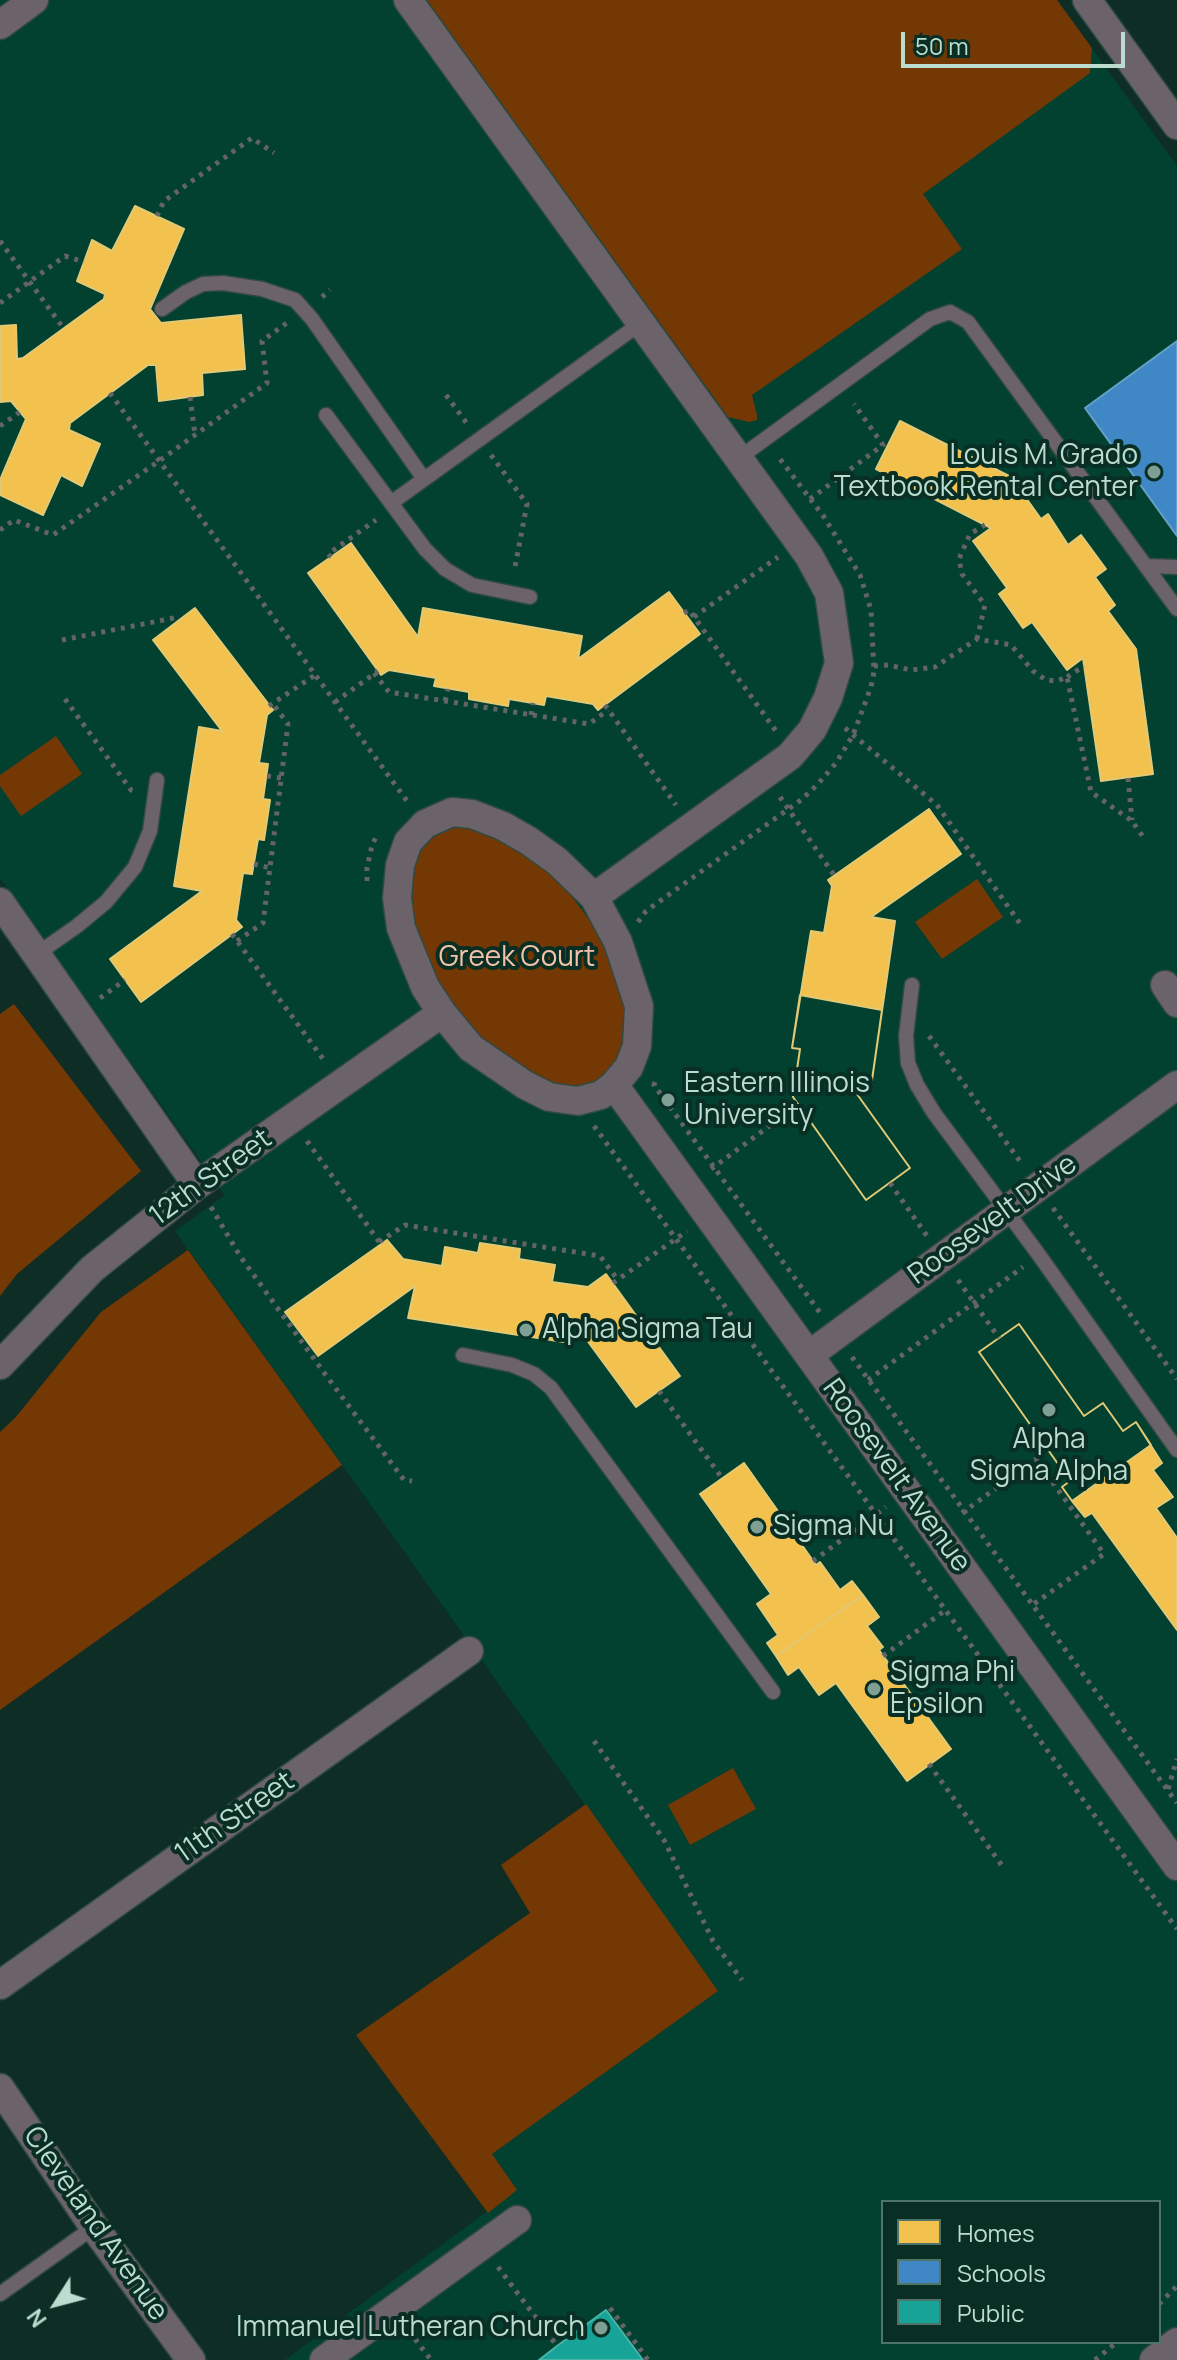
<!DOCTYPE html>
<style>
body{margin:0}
#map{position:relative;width:1177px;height:2360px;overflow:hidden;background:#0e2d25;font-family:Manrope,sans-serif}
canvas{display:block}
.legend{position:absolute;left:881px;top:2200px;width:280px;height:144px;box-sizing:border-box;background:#092e23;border:2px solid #507468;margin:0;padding:10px 14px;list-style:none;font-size:24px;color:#bbdccf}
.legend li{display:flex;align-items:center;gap:16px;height:40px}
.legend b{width:40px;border:2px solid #507468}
.north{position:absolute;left:16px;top:2264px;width:80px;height:80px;-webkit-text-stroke:6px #092e23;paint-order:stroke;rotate:234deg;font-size:22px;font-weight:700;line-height:32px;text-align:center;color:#bbdccf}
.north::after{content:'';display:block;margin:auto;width:28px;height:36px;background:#bbdccf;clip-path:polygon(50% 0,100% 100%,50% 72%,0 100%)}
.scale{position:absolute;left:901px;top:32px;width:224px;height:36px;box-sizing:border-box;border:4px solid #bbdccf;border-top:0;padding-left:10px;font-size:24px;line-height:28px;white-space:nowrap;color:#bbdccf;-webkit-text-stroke:6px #092e23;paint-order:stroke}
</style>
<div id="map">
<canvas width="1177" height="2360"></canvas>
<ul class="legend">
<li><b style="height:22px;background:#f2c14e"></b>Homes</li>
<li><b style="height:22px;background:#3f88c5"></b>Schools</li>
<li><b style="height:22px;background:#17a398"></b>Public</li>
</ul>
<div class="north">N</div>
<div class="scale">50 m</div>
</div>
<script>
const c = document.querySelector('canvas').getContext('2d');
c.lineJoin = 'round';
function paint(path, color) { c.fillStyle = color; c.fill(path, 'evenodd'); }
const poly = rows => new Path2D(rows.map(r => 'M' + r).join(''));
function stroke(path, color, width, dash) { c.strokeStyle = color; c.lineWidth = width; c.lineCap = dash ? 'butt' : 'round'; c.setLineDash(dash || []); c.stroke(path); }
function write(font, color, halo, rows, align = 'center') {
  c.font = font + ' Manrope,sans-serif'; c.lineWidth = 8; c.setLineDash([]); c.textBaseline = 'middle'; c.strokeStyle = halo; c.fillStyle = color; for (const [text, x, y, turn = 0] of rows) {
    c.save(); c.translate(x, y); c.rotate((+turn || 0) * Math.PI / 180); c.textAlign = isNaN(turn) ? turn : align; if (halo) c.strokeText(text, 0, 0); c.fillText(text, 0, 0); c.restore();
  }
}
paint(poly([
 [0,0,1057,0,1177,166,1177,2360,285,2360,516,2190,491,2154,718,1991,175,1231,225,1195,0,878],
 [883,2202,1159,2202,1159,2342,883,2342]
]), '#024030');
paint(poly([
 [427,0,1057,0,1092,48,1090,73,923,194,962,249,752,395,757,415,757,420,749,422,728,417],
 [56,736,82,774,21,816,0,786,0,775],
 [461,825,484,830,540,863,563,885,594,926,606,947,616,975,624,1005,627,1030,624,1049,616,1066,599,1081,574,1089,559,1087,531,1076,474,1033,433,980,411,916,407,870,426,838,443,829],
 [977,879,1003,917,942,959,915,922],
 [14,1004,141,1171,17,1274,0,1296,0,1014],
 [188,1250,342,1465,0,1710,0,1432,15,1418,101,1312],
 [733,1768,756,1809,690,1845,668,1805],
 [586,1804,718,1991,492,2154,517,2190,488,2213,356,2035,530,1913,501,1865]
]), '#743805');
const homes = poly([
 [135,206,184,229,150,309,161,323,241,315,245,369,202,373,203,395,159,401,156,365,148,365,70,423,69,430,100,444,82,486,61,475,43,515,0,495,0,480,26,419,11,401,0,402,0,326,16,325,17,359,23,358,104,299,105,294,77,281,92,240,112,251,135,206],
 [900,421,1011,477,1041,519,1048,514,1068,545,1081,535,1106,569,1095,577,1115,605,1108,611,1136,649,1153,774,1101,781,1083,658,1067,670,1032,622,1023,628,999,594,1007,588,973,541,991,528,876,469,900,421],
 [351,543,418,637,423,608,582,636,578,659,669,592,700,634,598,710,593,704,546,696,544,705,509,699,508,706,469,699,469,692,434,686,436,678,389,670,381,675,308,573,351,543],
 [195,608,273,710,267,715,259,763,268,764,263,799,270,800,264,840,258,839,252,874,243,873,236,920,242,927,141,1002,110,959,202,891,174,886,199,727,222,731,153,640,195,608],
 [929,809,961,854,871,917,895,921,872,1080,844,1076,910,1168,866,1200,793,1097,800,1049,792,1048,811,931,824,933,832,886,828,880,929,809],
 [800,995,882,1010,872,1080,844,1076,910,1168,866,1200,793,1097,800,1049,792,1048,800,995],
 [387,1240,403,1259,442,1266,445,1247,478,1253,480,1243,520,1249,519,1259,555,1265,552,1282,588,1287,606,1274,680,1376,636,1407,567,1313,564,1342,408,1318,415,1286,318,1356,285,1312,387,1240],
 [1019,1324,1084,1416,1103,1403,1123,1431,1136,1422,1162,1463,1153,1470,1173,1497,1156,1508,1177,1538,1177,1630,1092,1513,1085,1517,1072,1501,1062,1487,1070,1481,979,1352,1019,1324],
 [1019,1324,1084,1416,1103,1403,1123,1431,1136,1422,1151,1445,1072,1501,1062,1487,1070,1481,979,1352,1019,1324],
 [744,1463,816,1565,820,1562,840,1590,852,1581,863,1595,776,1656,767,1643,778,1635,757,1604,771,1594,700,1494,744,1463],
 [863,1595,879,1617,867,1626,883,1647,879,1650,951,1749,907,1781,836,1683,819,1695,799,1667,788,1675,776,1656,863,1595]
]);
paint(homes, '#f2c14e');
stroke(homes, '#e2c975', 2);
const schools = poly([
 [1177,341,1177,536,1085,408,1177,341]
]);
paint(schools, '#3f88c5');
stroke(schools, '#64a1c8', 2);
const public = poly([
 [606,2310,643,2360,539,2360,557,2346,606,2310]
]);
paint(public, '#17a398');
stroke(public, '#48b4a8', 2);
const service = poly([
 [162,309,186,292,203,284,223,283,262,289,295,300,312,319,424,479],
 [326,415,425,549,445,569,472,585,530,597],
 [739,458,930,319,950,312,968,322,1177,609],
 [391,503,641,323],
 [1146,566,1177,567],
 [37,954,77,926,106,902,135,867,150,831,157,780],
 [912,985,906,1036,908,1063,917,1085,934,1113,1039,1255,1177,1450],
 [463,1355,512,1365,534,1374,551,1388,773,1692],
 [0,2294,94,2227]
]);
const minor = poly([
 [408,0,809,556,829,593,839,663,828,698,812,730,790,756,594,897],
 [1087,0,1177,125],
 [0,25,34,0],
 [452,812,472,814,503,826,529,841,557,861,594,897,618,942,639,1006,637,1046,629,1067,614,1085,601,1095,578,1101,549,1097,525,1085,471,1048,442,1013,425,987,401,928,397,898,400,865,408,842,425,824,452,812],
 [0,902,197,1185],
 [1165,985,1177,1003],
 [614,1085,1177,1866],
 [809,1355,1177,1085],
 [0,1365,92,1269,197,1185,442,1013],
 [0,1985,469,1651],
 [0,2088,94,2227,191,2360],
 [324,2360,517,2220],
 [1154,2360,1177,2342]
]);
stroke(service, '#304a42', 17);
stroke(minor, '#304a42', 31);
stroke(poly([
 [157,216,164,201,252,138,274,153],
 [0,241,64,329],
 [322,297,330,290],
 [0,303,65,256,84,262],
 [110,393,407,801,405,802],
 [446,395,468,425],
 [190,397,195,435],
 [0,426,20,412],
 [491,455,527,504,514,572],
 [810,499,883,445,854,404],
 [0,530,14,520,53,535,159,461,267,383,262,341,288,322],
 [331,557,328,554,376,520],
 [684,613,689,610,776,731],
 [694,617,778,557],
 [977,639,985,605,962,574,959,559,970,534,985,525],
 [62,640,174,618,177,622],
 [874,666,888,665,911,670,935,667,977,639,1011,645,1033,671,1046,680,1057,681,1067,677,1091,792,1132,821,1144,838],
 [374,673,389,692,445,701,589,724,608,710],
 [1067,677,1084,666],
 [65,699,131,790,135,791],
 [445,701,448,689],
 [335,702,378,671],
 [605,705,676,805],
 [269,706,315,675],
 [531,715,533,703],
 [845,728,937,805,1021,925],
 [267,776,281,778],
 [1128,778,1132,820],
 [780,797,834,875],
 [254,864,270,868],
 [367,881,367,868,372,845,376,837],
 [638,922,646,911,801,800,817,785,836,763,853,735,871,687,874,672,871,610,860,575,824,517,780,459],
 [232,934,326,1063],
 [237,941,263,923,288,724,273,704],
 [100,998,125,980],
 [929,1036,1022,1164],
 [655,1082,654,1085,821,1314],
 [594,1126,1177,1929],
 [307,1141,380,1243],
 [711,1169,798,1105],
 [890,1183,927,1236],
 [211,1207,240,1256,325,1374,401,1476,404,1480,412,1481],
 [1053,1208,1177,1379],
 [379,1242,405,1225,600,1256,618,1280],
 [958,1280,999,1338],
 [613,1283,687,1231],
 [852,1357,1177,1803],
 [868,1380,1023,1267],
 [659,1391,722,1478],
 [962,1513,1036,1459,1104,1554,1031,1606],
 [813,1561,886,1507],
 [883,1656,947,1609],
 [594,1741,664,1840,713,1941,742,1980],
 [929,1764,1003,1867],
 [1168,1789,1177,1759],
 [498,2267,557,2346],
 [1159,2304,1177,2286],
 [610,2308,648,2360],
 [409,2331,431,2360],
 [1095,2360,1117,2342]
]), '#646366', 5, [4, 6]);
stroke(service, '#6b6369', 14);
stroke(minor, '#6b6369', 28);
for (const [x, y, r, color] of [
 [1154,472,8,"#7e9f94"],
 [668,1100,8,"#7e9f94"],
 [526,1330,8,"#7e9f94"],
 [1049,1410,8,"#7e9f94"],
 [757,1527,8,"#7e9f94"],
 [874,1689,8,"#7e9f94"],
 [601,2328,8,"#7e9f94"]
]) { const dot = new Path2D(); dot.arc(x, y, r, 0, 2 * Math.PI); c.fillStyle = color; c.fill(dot); stroke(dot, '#092e23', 3); }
write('28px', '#bbdccf', '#092e23', [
 ["Louis M. Grado",1138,456,"right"],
 ["Textbook Rental Center",1138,488,"right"],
 ["Eastern Illinois",684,1084],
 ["University",684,1116],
 ["Alpha Sigma Tau",542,1330],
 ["Alpha",1049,1440,"center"],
 ["Sigma Alpha",1049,1472,"center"],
 ["Sigma Nu",773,1527],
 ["Sigma Phi",890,1673],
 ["Epsilon",890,1705],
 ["Immanuel Lutheran Church",585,2328,"right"]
], 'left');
write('28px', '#f2c3aa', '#092e23', [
 ["Greek Court",517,958]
]);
write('28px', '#bbdccf', '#092e23', [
 ["12th Street",211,1178,-36],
 ["Roosevelt Drive",993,1220,-36],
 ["Roosevelt Avenue",896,1476,54],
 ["11th Street",235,1818,-35],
 ["Cleveland Avenue",95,2224,55]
]);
</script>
